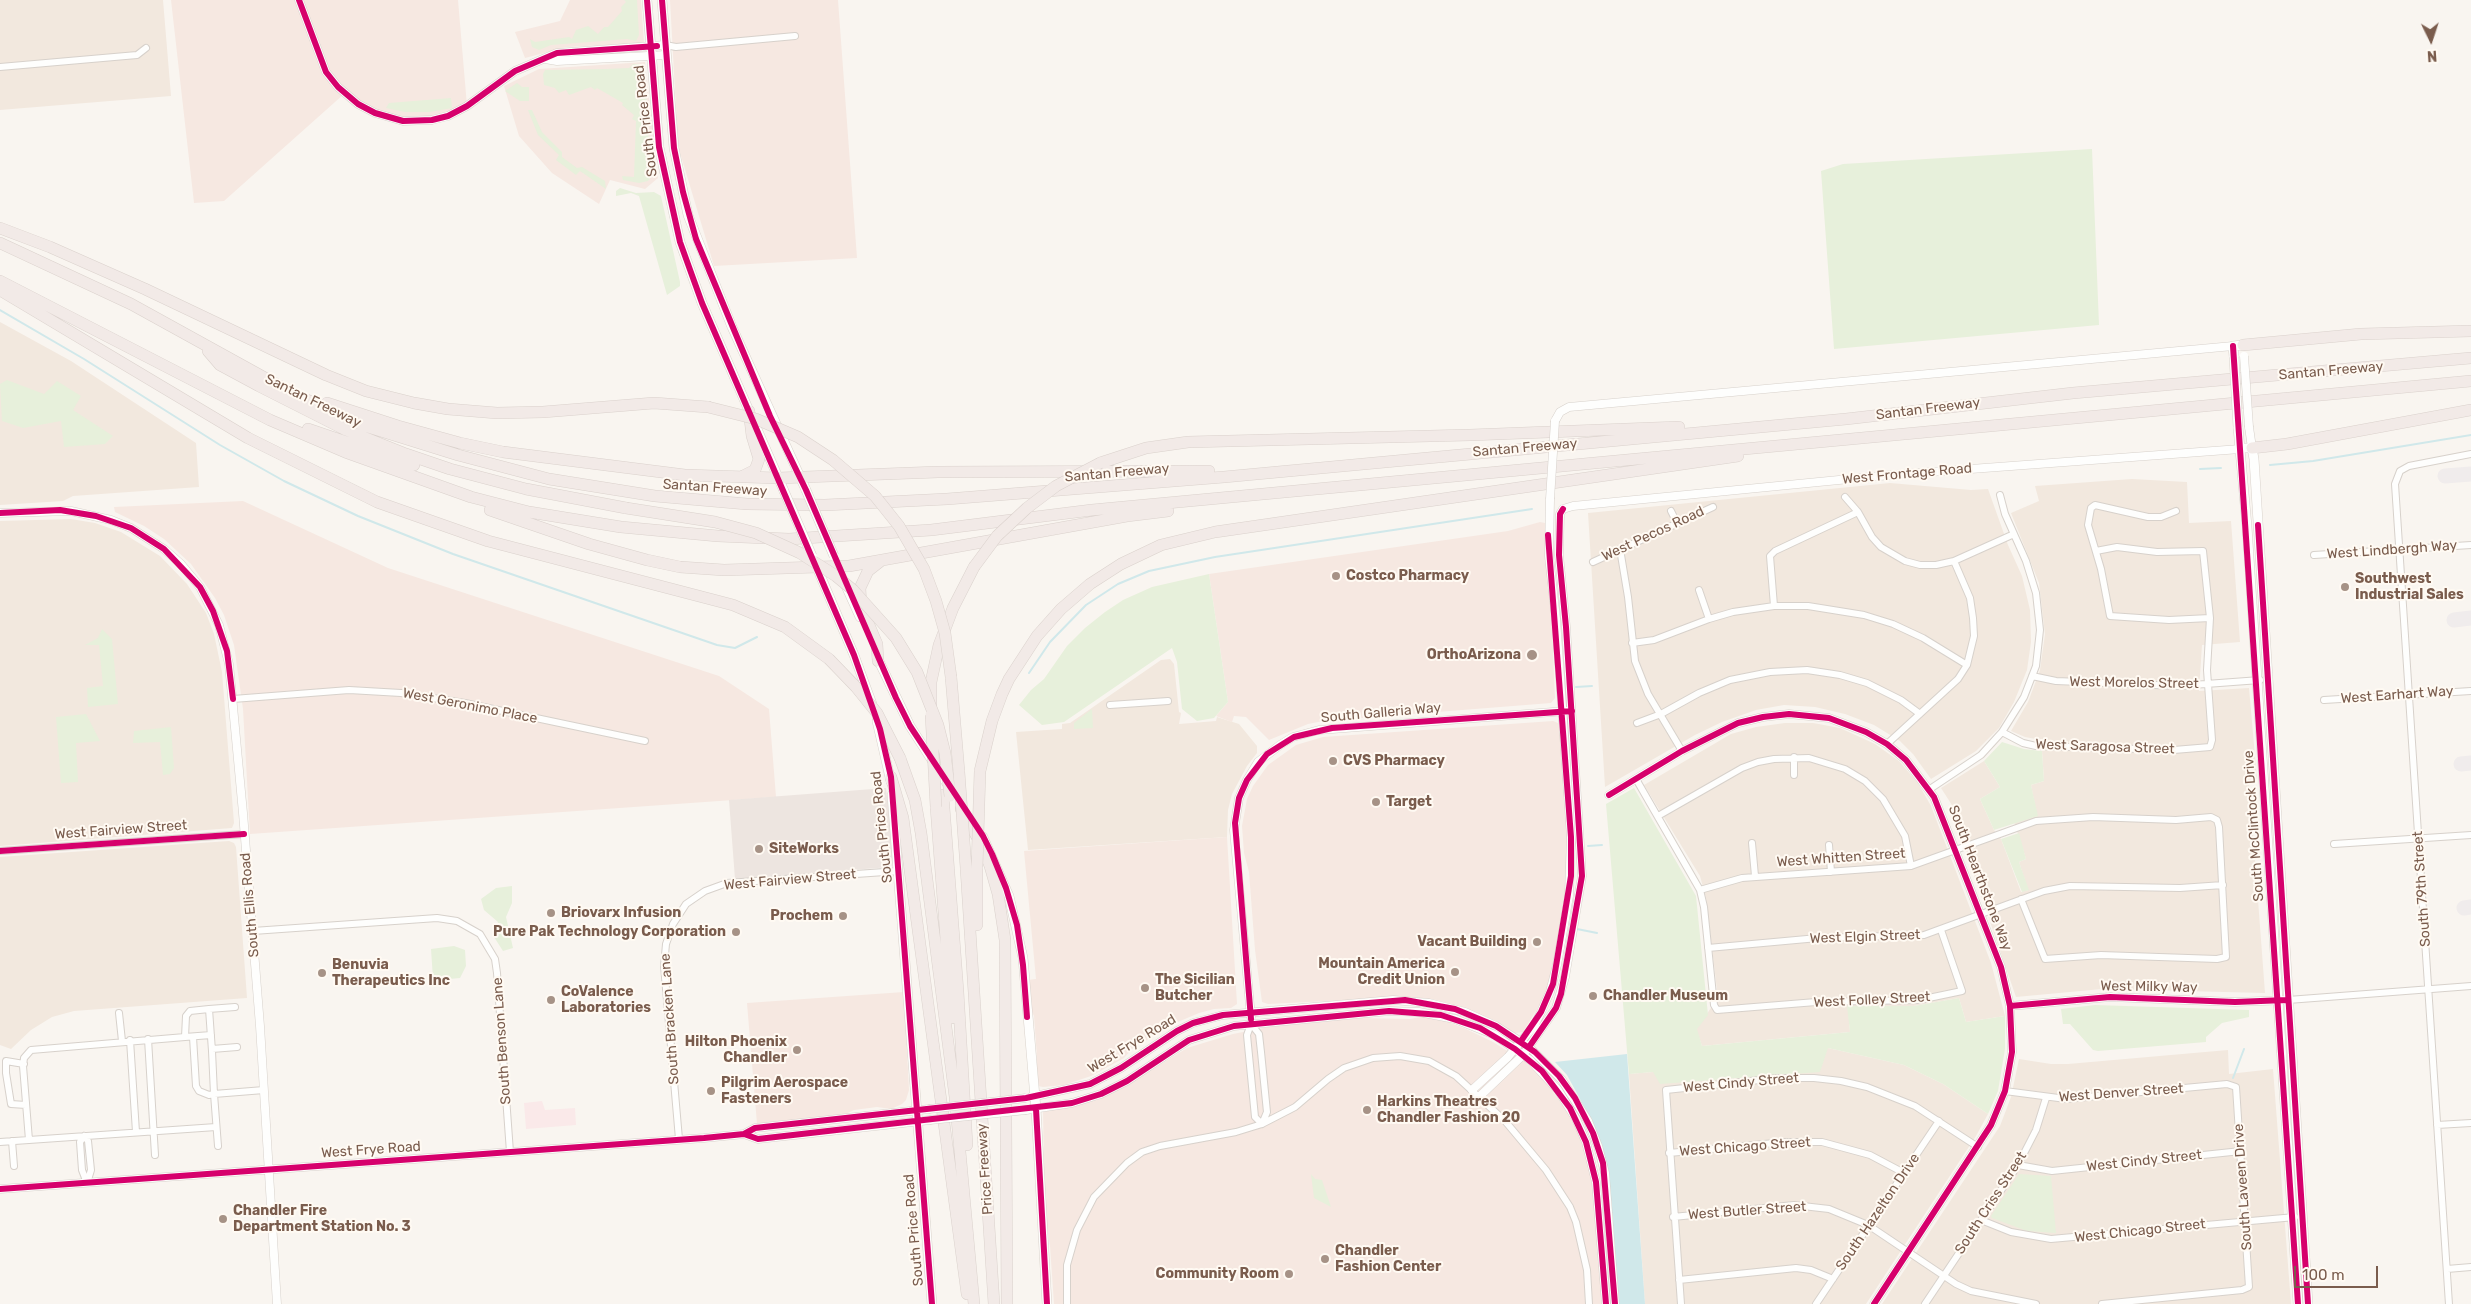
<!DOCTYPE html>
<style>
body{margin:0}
#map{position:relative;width:2471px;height:1304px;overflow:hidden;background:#f9f5f0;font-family:Rubik,sans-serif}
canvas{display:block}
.north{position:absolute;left:2406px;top:15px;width:50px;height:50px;-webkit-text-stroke:4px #fffaf3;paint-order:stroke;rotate:176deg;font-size:14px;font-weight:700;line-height:20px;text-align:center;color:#7a5c4d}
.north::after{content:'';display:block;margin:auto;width:18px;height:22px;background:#7a5c4d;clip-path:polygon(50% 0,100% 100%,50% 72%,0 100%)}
.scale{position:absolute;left:2294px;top:1266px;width:84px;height:22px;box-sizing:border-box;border:2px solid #7a5c4d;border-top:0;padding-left:6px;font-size:15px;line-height:18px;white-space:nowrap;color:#7a5c4d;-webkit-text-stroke:4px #fffaf3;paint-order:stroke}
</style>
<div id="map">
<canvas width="2471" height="1304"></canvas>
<div class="north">N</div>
<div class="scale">100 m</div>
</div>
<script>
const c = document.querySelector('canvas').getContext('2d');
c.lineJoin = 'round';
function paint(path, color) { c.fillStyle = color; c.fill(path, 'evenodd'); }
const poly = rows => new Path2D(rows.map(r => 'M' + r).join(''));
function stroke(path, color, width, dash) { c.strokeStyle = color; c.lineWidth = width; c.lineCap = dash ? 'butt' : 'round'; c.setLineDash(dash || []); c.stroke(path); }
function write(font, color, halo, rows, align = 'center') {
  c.font = font + ' Rubik,sans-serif'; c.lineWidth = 4; c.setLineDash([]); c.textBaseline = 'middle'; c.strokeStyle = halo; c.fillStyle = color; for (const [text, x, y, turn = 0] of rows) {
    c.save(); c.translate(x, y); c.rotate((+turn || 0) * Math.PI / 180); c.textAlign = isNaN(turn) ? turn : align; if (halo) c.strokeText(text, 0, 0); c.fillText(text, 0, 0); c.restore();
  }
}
paint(poly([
 [0,0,163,0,171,96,0,110],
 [0,322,71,361,196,443,199,487,73,496,63,501,0,505],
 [2132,479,2187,482,2189,523,2231,521,2240,642,2202,645,2199,691,2249,688,2257,779,2249,780,2265,993,2102,989,2016,997,1968,858,1957,813,1941,788,1984,761,2000,787,1980,799,1994,830,2001,839,2021,892,2028,890,2019,862,2026,859,2014,822,2037,816,2031,785,2044,781,2042,751,2041,740,2025,737,2011,731,2028,702,2040,670,2045,634,2039,583,2011,513,2039,501,2035,486],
 [1890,483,1971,490,1988,489,2008,545,2022,576,2030,610,2031,642,2027,670,2014,702,1999,728,1976,751,1931,779,1913,754,1900,741,1874,725,1845,714,1815,707,1784,705,1756,710,1722,722,1695,735,1605,787,1588,513],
 [71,519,95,523,121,532,160,556,187,584,206,613,214,634,222,672,234,823,232,828,0,846,0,521],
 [1170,659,1174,664,1179,712,1181,713,1179,724,1216,721,1217,717,1239,724,1257,746,1257,753,1247,766,1232,794,1228,810,1227,837,1028,850,1016,732,1062,729,1062,724,1070,723,1161,660],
 [1785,723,1813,723,1840,728,1875,744,1899,761,1918,783,1931,806,1991,963,2005,1016,1966,1022,1959,998,1914,1006,1848,1006,1850,1032,1702,1046,1696,1029,1718,998,1706,898,1700,876,1644,785,1731,734,1756,727],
 [229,841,234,843,236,847,247,998,74,1011,52,1017,31,1030,11,1049,0,1045,0,857],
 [1828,1048,1904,1065,1943,1084,1988,1114,1976,1136,1866,1304,1645,1304,1629,1074,1653,1072],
 [2228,1050,2229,1074,2273,1069,2291,1304,1882,1304,2000,1126,2011,1097,2019,1059,2051,1064,2068,1064]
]), '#f2e8de');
paint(poly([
 [171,0,458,0,467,106,448,116,394,119,344,94,224,201,194,203],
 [570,0,641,0,644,43,567,47,525,58,515,32,560,21],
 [670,0,838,0,857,258,714,266,678,146],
 [645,62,658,178,645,189,610,180,599,204,552,173,519,136,504,86,539,69],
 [243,501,388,568,719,676,769,709,776,797,250,834,243,709,234,645,224,615,215,598,191,564,164,539,144,526,115,512,114,507],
 [1540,522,1545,523,1545,553,1551,606,1555,698,1551,703,1323,721,1308,724,1269,740,1246,717,1234,716,1232,722,1216,716,1228,702,1209,574,1508,531],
 [1553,721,1558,723,1560,733,1567,829,1567,884,1558,941,1548,986,1542,1001,1523,1032,1515,1033,1496,1021,1467,1009,1437,1000,1413,997,1268,1004,1262,1002,1255,950,1249,872,1244,853,1242,826,1247,799,1253,786,1268,765,1296,745,1323,737],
 [1227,837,1237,1004,1231,1008,1214,1009,1199,1013,1173,1024,1132,1049,1124,1058,1091,1076,1064,1085,1043,1087,1038,1086,1035,1080,1037,1057,1034,1016,1030,1008,1028,980,1036,979,1024,851],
 [904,992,909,1090,906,1100,902,1104,891,1109,877,1107,854,1110,844,1115,757,1124,747,1003],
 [1426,1016,1443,1020,1466,1029,1493,1042,1525,1062,1547,1083,1565,1109,1581,1138,1589,1164,1593,1189,1602,1304,1054,1304,1050,1246,1045,1215,1043,1112,1097,1100,1129,1084,1187,1048,1233,1034,1268,1027,1327,1021,1361,1018,1410,1019]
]), '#f6e8e1');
paint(poly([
 [886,788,894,862,890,867,735,879,729,800]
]), '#ede5e0');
paint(poly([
 [542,1101,545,1110,575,1108,576,1125,526,1129,524,1103]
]), '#fae9e9');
paint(poly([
 [624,0,637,0,639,35,636,41,627,39,551,45,539,50,532,47,530,39,535,42,569,37,572,39,576,30,588,26,598,34,604,27,608,27,622,11,621,7,626,2],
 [633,64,640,64,645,68,649,148,654,174,648,181,639,183,623,180,622,176,634,177,636,121,632,119,634,115,622,105,623,103,597,88,595,90,591,87,569,95,566,90,559,93,555,88,544,85,543,74,545,70,605,69,629,68],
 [517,83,522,87,529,87,529,101,520,101,505,91],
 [451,98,452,108,430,112,405,112,386,108,389,103],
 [528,110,532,110,542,132,562,152,562,157,577,168,582,167,605,181,606,189,580,171,576,175,556,160,559,155,538,135],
 [2092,149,2099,325,1834,349,1821,171,1843,164],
 [620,188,636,193,654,192,661,196,680,282,680,286,667,295,639,196,631,193,616,196,616,191],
 [7,380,44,394,57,381,81,396,73,410,113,436,105,444,64,447,61,421,23,428,2,421,0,384],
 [1209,574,1228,702,1214,718,1197,721,1182,709,1177,662,1172,648,1064,722,1042,725,1019,705,1031,690,1044,679,1067,646,1085,628,1105,612,1123,600,1152,587],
 [102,629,112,639,118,704,88,707,87,688,103,686,99,645,85,645,98,638],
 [1092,709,1093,728,1074,729,1074,723],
 [86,714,100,741,76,743,78,782,61,783,56,717],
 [171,727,174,768,170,774,163,775,160,742,133,743,134,731],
 [2002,742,2024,749,2042,751,2044,781,2031,785,2038,816,1994,830,1980,799,2000,787,1984,761],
 [1634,788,1696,896,1708,1015,1697,1029,1702,1046,1850,1032,1847,1006,1914,1006,1959,998,1966,1022,2005,1016,2005,1049,1998,1091,1988,1114,1943,1084,1904,1065,1828,1048,1820,1072,1660,1084,1653,1072,1629,1074,1606,804],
 [2019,833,2026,859,2019,862,2029,890,2022,892,2001,839],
 [512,886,512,903,506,917,513,948,503,951,494,937,498,922,484,910,481,899,496,888],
 [454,946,465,950,466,966,460,978,439,980,433,979,431,949],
 [2095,1005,2249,1010,2249,1017,2222,1023,2206,1037,2206,1042,2098,1051,2093,1050,2070,1024,2063,1024,2061,1009],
 [1311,1174,1315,1179,1322,1180,1331,1207,1314,1198],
 [2019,1174,2051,1176,2056,1233,2027,1231,1992,1218,1991,1216]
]), '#e7f0db');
paint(poly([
 [1627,1054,1645,1304,1619,1304,1610,1186,1605,1159,1594,1125,1567,1075,1555,1062]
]), '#d0e8ea');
stroke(poly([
 [0,310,84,359,220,445,284,481,358,516,453,554,717,645,735,648,757,637],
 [2270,465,2313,461,2471,435],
 [2200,469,2221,468],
 [1029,673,1050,642,1086,605,1118,584,1149,571,1215,557,1532,509],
 [1576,687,1592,686],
 [1588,846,1602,845],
 [1577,929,1597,933],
 [2233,1078,2244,1049]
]), '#d0e8ea', 2);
stroke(poly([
 [2445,476,2471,474],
 [2454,620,2471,618],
 [2461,764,2471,763],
 [2464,908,2471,907]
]), '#f0ecec', 15);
const minor = poly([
 [665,45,676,47,795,36],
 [0,67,137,55,146,48],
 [1845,497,1858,512,1872,537,1881,547,1905,561,1920,565,1936,565,1954,561,2014,534],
 [1671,511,1677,523],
 [2176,511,2161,517,2148,517,2095,505,2091,508,2088,525,2101,569,2110,616,2169,620,2210,618],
 [1620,549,1628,597,1635,661,1648,694,1682,751],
 [2314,555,2471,545],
 [1593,562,1713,507],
 [1699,590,1709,619],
 [1774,606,1770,556,1775,551,1858,512],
 [1632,643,1654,640,1709,619,1733,612,1774,606,1808,606,1864,615,1893,624,1923,638,1967,665],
 [2032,676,2056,681,2179,686,2260,680],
 [233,699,349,690,401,693,465,703,645,741],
 [2324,700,2471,691],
 [1110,705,1168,701],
 [1637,723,1661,714,1699,693,1730,680,1770,672,1807,670,1840,675,1867,683,1901,700,1920,714],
 [2002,732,2023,743,2036,746,2174,750,2210,747,2212,740,2207,670,2210,618,2203,551,2157,552,2117,547,2096,551],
 [1887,744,1958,679,1967,665,1974,636,1973,618,1970,598,1954,561],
 [1794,775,1794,757],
 [1636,779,1700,890,1704,907,1714,1005,1717,1010,1816,1002,1919,1000,1962,991,1941,930],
 [1930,789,1981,755,2002,732,2024,697,2036,666,2040,630,2036,593,2026,561,2005,514,2000,495],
 [1658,816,1742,768,1758,762,1774,759,1809,758,1845,769,1865,781,1883,799,1905,836,1911,866],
 [1752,843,1755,876],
 [2334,844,2471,835],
 [1829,845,1831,872],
 [0,851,244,834],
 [1700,890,1742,878,1911,866,2036,821,2093,817,2176,820,2211,817,2217,820,2219,827,2226,957,2217,959,2101,955,2045,959,2021,899],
 [253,931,437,918,457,921,480,934,495,959,497,973,510,1152],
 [1708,948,1818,938,1924,935,2044,891,2070,886,2180,888,2223,885],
 [2288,1000,2471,986],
 [209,1009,235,1007],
 [119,1013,122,1041],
 [1251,1024,1259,1034,1261,1052,1267,1112,1262,1124],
 [1251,1024,1247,1035,1255,1117,1262,1124],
 [193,1037,196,1086,199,1091,209,1095,214,1094,212,1051,209,1009,190,1011,186,1016,185,1037,211,1035],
 [148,1039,155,1155],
 [130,1040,136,1132],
 [212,1049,237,1047],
 [24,1064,6,1061,6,1073,11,1104,26,1105],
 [2005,1091,2066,1099,2227,1084,2236,1087,2249,1287,2242,1290,2102,1304],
 [2437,1125,2471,1123],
 [84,1136,88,1141,91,1170,87,1183,82,1170,80,1142,84,1136],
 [679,1139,664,966,666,944,673,924,686,904,705,891,727,883,899,871],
 [29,1140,23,1066,24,1058,31,1050,185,1037],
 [12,1141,14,1166],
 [0,1142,216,1127],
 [218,1146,214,1094,264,1090],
 [1669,1153,1785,1142,1822,1142,1870,1155,1904,1173],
 [2018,1165,2052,1171,2241,1151],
 [1673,1217,1794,1205,1829,1209,1868,1225,1956,1284,1971,1291,2036,1304],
 [1981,1220,2011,1232,2051,1239,2295,1217],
 [2447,1269,2471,1267],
 [1679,1280,1796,1268,1811,1270,1833,1279],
 [1067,1304,1067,1265,1077,1230,1094,1197,1127,1163,1142,1152,1160,1146,1236,1132,1262,1124,1295,1107,1328,1079,1344,1068,1373,1058,1400,1056,1429,1061,1456,1076,1505,1121,1546,1170,1570,1207,1576,1222,1587,1270,1589,1304],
 [1681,1304,1666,1090,1778,1078,1814,1078,1841,1081,1867,1087,1915,1106,1978,1147],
 [1816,1304,1939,1121],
 [1925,1304,2018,1165,2036,1130,2046,1098],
 [2449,1304,2395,484,2400,471,2409,466,2471,454]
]);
const tertiary = poly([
 [299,0,326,72,338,87,358,104,375,113,403,121,432,120,448,116,467,106,515,71,557,53,665,45],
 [545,59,557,61,666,55],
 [1555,421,1560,412,1569,407,2233,346],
 [2249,427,2252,448],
 [1563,509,1573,506,1890,475,2240,449],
 [0,513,71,511,111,520,131,528,164,549,181,564,200,587,219,625,229,664,243,813,260,1026,277,1304],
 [1609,795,1682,751,1738,723,1763,717,1789,714,1829,718,1866,732,1887,744,1906,760,1934,797,2001,967,2010,1006,2012,1052,2005,1091,1991,1125,1874,1304],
 [2010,1006,2110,997,2235,1002,2288,1000],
 [1251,1017,1234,830,1239,798,1247,780,1258,762,1280,745,1293,737,1319,730,1566,711],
 [1472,1090,1508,1057,1534,1026,1541,1012,1550,992,1557,965,1569,896,1571,837,1556,619,1549,556,1550,499],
 [1480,1096,1523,1055,1556,1008,1565,977,1582,876,1566,627,1559,555,1560,514,1563,509],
 [1031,1097,1090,1084,1121,1068,1177,1031,1193,1023,1223,1015,1393,1000,1429,1003,1465,1012,1496,1026,1529,1047,1562,1080,1588,1121,1598,1146,1605,1173,1615,1304],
 [1026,1110,1072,1103,1101,1094,1127,1081,1189,1040,1234,1026,1389,1011,1419,1012,1455,1019,1495,1035,1530,1060,1558,1090,1576,1119,1586,1142,1596,1182,1606,1304],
 [744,1134,758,1139,930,1120],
 [0,1189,704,1138,744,1134,755,1128,929,1109]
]);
const secondary = poly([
 [647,0,659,147,680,242,702,303,784,491],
 [662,0,674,148,688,215,732,327,806,490],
 [2234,357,2233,346,2243,345],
 [2238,427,2247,527,2298,1304],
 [2245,448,2252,448,2254,459,2308,1304],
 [815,563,854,655,872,704],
 [846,586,860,617],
 [877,657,910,726,948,785],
 [877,721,891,782],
 [892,795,932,1304],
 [983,837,1009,896,1023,958,1036,1109,1047,1304]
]);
const motorway = poly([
 [0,228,50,247,145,289,326,375,366,391,414,403,448,409,497,413,543,412,654,403,708,407],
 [0,243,131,304,296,395,365,426,458,455,549,479,655,496,747,504,825,505,947,499,1224,477,1846,419,2073,393,2471,358],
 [0,281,270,420,345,452,471,497,529,512,621,527,718,536,789,539,931,530,1092,510,2471,381],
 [0,290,248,438,377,502,488,541,733,605,785,627,829,659],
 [2243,345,2361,334,2471,331],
 [208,351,220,365,259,386,346,430,406,454,450,469,526,489,626,508],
 [327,403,398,426,460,443,503,452,685,475,778,478,938,472,1209,471],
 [308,429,414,465],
 [2252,448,2287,444,2471,410],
 [1100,463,1146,448,1188,442,1470,435,1679,427],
 [743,476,755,470,759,459,752,436,749,411],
 [490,510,589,544,647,560,680,567,724,570,849,566,1127,516,1168,511],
 [878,661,877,644,861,606,860,588,868,571,882,560],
 [951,677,959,772],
 [931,706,931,682,939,645,953,608,974,567],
 [900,758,915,800,921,833,955,1097,974,1304],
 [980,771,992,721,1002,694,1009,679,1037,636,1061,609,1090,584,1121,564,1161,545,1215,532,1738,456],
 [891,777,903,818,967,1294],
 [943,795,958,992,967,1145],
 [936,807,952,1018],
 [961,809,980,842,990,866,998,894,1005,940,1007,1304],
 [966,868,994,1304],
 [977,925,977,867]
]);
stroke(minor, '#d7d1cb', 8);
stroke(tertiary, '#d7d1cb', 9);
stroke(secondary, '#d9d2cb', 10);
stroke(motorway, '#dad1cc', 12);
stroke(minor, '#fefefd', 6);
stroke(tertiary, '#fefefd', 8);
stroke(secondary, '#fefefd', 9);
stroke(motorway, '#f2eae7', 11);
const tertiaryBridge = poly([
 [2244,356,2249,427],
 [1550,499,1555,421],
 [929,1109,1026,1098],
 [930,1120,1026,1110]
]);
const secondaryBridge = poly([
 [2234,357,2238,427],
 [806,490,834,556],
 [784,491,812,556]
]);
const motorwayBridge = poly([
 [708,407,756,419,798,437,833,460,875,496,899,526,924,569,936,601,945,633,951,677],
 [626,508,715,522,756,533,800,553,836,576,853,590,896,638,917,672,938,725,945,753,950,796],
 [974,567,997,536,1027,508,1056,486,1100,463],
 [829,659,856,687,877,713,900,758],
 [931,715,936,807],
 [959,772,966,868],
 [977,867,980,771]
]);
stroke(tertiaryBridge, '#d7d1cb', 9, []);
stroke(secondaryBridge, '#d9d2cb', 10, []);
stroke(motorwayBridge, '#dad1cc', 12, []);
stroke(tertiaryBridge, '#fefefd', 8);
stroke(secondaryBridge, '#fefefd', 9);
stroke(motorwayBridge, '#f2eae7', 11);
stroke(poly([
 [299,0,326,72,338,87,358,104,375,113,403,121,432,120,448,116,467,106,515,71,557,53,657,46],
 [647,0,659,147,680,242,702,303,854,655,880,729,891,777,932,1304],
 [662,0,674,148,683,192,696,239,770,416,806,490,896,698,910,726,983,836,992,854,1006,888,1017,925,1023,965,1027,1017],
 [2233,346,2298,1304],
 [0,513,60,510,96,516,131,528,164,549,200,587,213,611,227,651,233,699],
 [2258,525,2308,1304],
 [1609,795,1682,751,1738,723,1763,717,1789,714,1829,718,1866,732,1887,744,1906,760,1934,797,2001,967,2010,1006,2012,1052,2005,1091,1991,1125,1874,1304],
 [0,851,244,834],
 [2010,1006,2110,997,2235,1002,2286,1000],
 [1251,1019,1235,823,1239,798,1247,780,1267,754,1294,737,1332,728,1572,711],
 [1521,1041,1541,1012,1553,984,1571,876,1571,837,1548,535],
 [1529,1047,1556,1008,1561,994,1582,876,1566,627,1559,555,1560,514,1563,509],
 [1036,1109,1047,1304],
 [744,1134,758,1139,1072,1103,1101,1094,1127,1081,1189,1040,1234,1026,1389,1011,1441,1015,1480,1028,1515,1049,1542,1071,1570,1108,1586,1142,1596,1182,1606,1304],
 [0,1189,704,1138,744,1134,755,1128,1026,1098,1090,1084,1121,1068,1177,1031,1193,1023,1223,1015,1405,1000,1455,1009,1496,1026,1535,1052,1559,1076,1575,1098,1593,1133,1603,1163,1615,1304]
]), '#d6006c', 6);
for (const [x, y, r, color] of [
 [1336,576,5,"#a69286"],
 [2345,587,5,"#a69286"],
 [1532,655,6,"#a69286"],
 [1333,761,5,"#a69286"],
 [1376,802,5,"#a69286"],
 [759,849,5,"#a69286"],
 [551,913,5,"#a69286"],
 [843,916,5,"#a69286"],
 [736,932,5,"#a69286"],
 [1537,942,5,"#a69286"],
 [1455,972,5,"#a69286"],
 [322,973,5,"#a69286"],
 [1145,988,5,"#a69286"],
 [1593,996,5,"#a69286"],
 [551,1000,5,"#a69286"],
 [797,1050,5,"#a69286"],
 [711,1091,5,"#a69286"],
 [1367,1110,5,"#a69286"],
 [223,1219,5,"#a69286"],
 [1325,1259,5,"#a69286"],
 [1289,1274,5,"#a69286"]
]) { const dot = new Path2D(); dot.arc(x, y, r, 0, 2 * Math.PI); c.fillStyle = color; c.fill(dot); stroke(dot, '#fffaf3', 2); }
write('14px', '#7a5c4d', '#fffaf3', [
 ["South Price Road",646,121,-97],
 ["Santan Freeway",2331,371,-5],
 ["Santan Freeway",313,401,26],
 ["Santan Freeway",1928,409,-7],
 ["Santan Freeway",1525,448,-5],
 ["Santan Freeway",1117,473,-5],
 ["West Frontage Road",1907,474,-5],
 ["Santan Freeway",715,488,4],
 ["West Pecos Road",1653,534,-25],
 ["West Lindbergh Way",2392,550,-4],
 ["West Morelos Street",2134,683,1],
 ["West Earhart Way",2397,695,-4],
 ["West Geronimo Place",470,706,11],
 ["South Galleria Way",1381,713,-5],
 ["West Saragosa Street",2105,747,2],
 ["South McClintock Drive",2254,826,-94],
 ["South Price Road",882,827,-96],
 ["West Fairview Street",121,830,-4],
 ["West Whitten Street",1841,858,-4],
 ["South Hearthstone Way",1980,878,69],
 ["West Fairview Street",790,880,-5],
 ["South 79th Street",2422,889,-94],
 ["South Ellis Road",250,905,-95],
 ["West Elgin Street",1865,937,-2],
 ["West Milky Way",2149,987,1],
 ["West Folley Street",1872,1000,-3],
 ["South Bracken Lane",670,1019,-94],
 ["South Benson Lane",502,1041,-94],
 ["West Frye Road",1132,1044,-31],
 ["West Cindy Street",1741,1083,-5],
 ["West Denver Street",2121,1093,-4],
 ["West Chicago Street",1745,1147,-4],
 ["West Frye Road",371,1150,-4],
 ["West Cindy Street",2144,1161,-6],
 ["Price Freeway",985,1169,-94],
 ["South Laveen Drive",2243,1187,-94],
 ["South Criss Street",1991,1203,-57],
 ["West Butler Street",1747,1211,-4],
 ["South Hazelton Drive",1878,1212,-56],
 ["South Price Road",914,1230,-95],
 ["West Chicago Street",2140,1231,-6]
]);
write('bold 14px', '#7a5c4d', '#fffaf3', [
 ["Costco Pharmacy",1346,576],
 ["Southwest",2355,579],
 ["Industrial Sales",2355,595],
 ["OrthoArizona",1521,655,"right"],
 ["CVS Pharmacy",1343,761],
 ["Target",1386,802],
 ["SiteWorks",769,849],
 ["Briovarx Infusion",561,913],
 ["Prochem",833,916,"right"],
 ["Pure Pak Technology Corporation",726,932,"right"],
 ["Vacant Building",1527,942,"right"],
 ["Mountain America",1445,964,"right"],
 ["Credit Union",1445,980,"right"],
 ["Benuvia",332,965],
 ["Therapeutics Inc",332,981],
 ["The Sicilian",1155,980],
 ["Butcher",1155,996],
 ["CoValence",561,992],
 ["Laboratories",561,1008],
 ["Chandler Museum",1603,996],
 ["Hilton Phoenix",787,1042,"right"],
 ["Chandler",787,1058,"right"],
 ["Pilgrim Aerospace",721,1083],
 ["Fasteners",721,1099],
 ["Harkins Theatres",1377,1102],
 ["Chandler Fashion 20",1377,1118],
 ["Chandler Fire",233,1211],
 ["Department Station No. 3",233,1227],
 ["Chandler",1335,1251],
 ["Fashion Center",1335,1267],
 ["Community Room",1279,1274,"right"]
], 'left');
</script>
